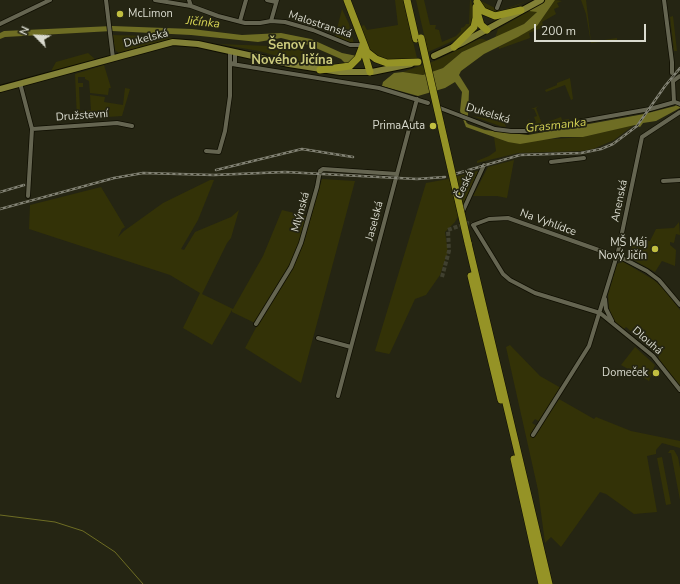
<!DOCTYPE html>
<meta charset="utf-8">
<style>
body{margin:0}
#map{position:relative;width:680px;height:584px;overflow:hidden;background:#252513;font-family:"Nunito Sans",sans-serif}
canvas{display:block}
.north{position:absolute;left:16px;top:16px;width:40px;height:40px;-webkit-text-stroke:3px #252513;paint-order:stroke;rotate:294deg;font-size:11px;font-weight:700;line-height:16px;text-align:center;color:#dadbcf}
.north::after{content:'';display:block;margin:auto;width:14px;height:18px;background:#dadbcf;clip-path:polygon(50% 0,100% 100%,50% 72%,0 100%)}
.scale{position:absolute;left:534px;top:24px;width:112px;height:18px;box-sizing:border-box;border:2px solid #dadbcf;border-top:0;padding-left:5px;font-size:12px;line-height:14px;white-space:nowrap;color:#dadbcf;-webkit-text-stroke:3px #252513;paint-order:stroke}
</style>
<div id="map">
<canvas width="680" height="584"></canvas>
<div class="north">N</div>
<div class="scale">200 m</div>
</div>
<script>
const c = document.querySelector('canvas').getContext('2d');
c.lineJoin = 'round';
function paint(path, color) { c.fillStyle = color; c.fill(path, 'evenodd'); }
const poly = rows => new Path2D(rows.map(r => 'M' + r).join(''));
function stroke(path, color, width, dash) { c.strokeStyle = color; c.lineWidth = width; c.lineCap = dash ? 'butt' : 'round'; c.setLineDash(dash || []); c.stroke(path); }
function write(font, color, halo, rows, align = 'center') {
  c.font = font + ' "Nunito Sans",sans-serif'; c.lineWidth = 3.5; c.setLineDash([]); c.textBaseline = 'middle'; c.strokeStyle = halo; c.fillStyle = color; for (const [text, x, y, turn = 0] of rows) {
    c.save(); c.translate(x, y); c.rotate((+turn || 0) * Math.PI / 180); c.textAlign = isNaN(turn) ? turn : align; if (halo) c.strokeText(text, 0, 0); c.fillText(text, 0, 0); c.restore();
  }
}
paint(poly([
 [395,0,403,0,417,58,404,61,383,60,370,51,359,27,364,25,367,30,398,25],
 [416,0,424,0,430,25,436,25,435,29,439,30,442,42,456,36,461,31,461,28,464,27,466,24,469,24,470,0,471,0,475,14,471,26,457,39,428,52],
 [479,0,501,11,529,0,498,14,484,9],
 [555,0,562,1,557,3,559,7,554,9,556,14,542,22,544,27,529,33,530,38,499,49,499,47,537,26],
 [581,0,586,0,591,42,617,38,617,40,591,43,586,14],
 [342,9,349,24,354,44,335,37],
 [529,11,538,11,524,24,495,38,498,29],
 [673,16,677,51,674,51,670,17],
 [113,35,149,36,175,38,119,53,115,50],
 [479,39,483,39,488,41,462,52,443,68,423,75,403,72,437,60],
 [219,44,293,47,335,66,302,63,259,51],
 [88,53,96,60,51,71,56,62],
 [104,65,111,88,109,88,108,95,90,93,89,81,85,79,85,77,78,77,78,83,83,83,83,87,79,87,80,111,91,110,90,95,105,97,104,102,123,105,125,88,130,89,122,116,77,119,75,74],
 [570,78,573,99,571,100,565,85,546,92,545,90,557,85,557,83],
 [539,106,536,108,542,124,561,117,562,120,569,119,570,121,530,127,528,118,530,123,533,124,536,122,534,117,537,116,534,109,531,109],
 [472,116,504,121,506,127,500,126],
 [634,125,614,140,593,149,581,151,518,153,477,163,477,161,489,156,496,151,494,137,508,142,583,137],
 [514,160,507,198,497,196,473,196,488,167],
 [481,170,455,222,445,232,448,252,440,275,426,295,415,299,390,353,389,354,375,351,426,183,448,179],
 [322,179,355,181,301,383,245,348,259,322,255,323,232,312,232,310,212,345,183,328,200,293,170,275,29,229,30,205,101,187,125,227,122,229,118,237,124,231,163,203,210,180,214,180,198,220,181,249,184,250,195,232,231,217,239,210,231,238,227,243,202,294,233,309,263,256,282,210,310,217],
 [679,222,680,235,676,234,674,243,670,242,670,245,676,250,675,266,662,261,655,272,628,257,634,240,650,241,656,229,674,228],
 [622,261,654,280,666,291,680,310,680,387,659,359,658,354,626,327,624,329,617,324,611,316,609,308,608,295,617,264],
 [510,345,540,376,561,388,540,422,535,419,532,423,537,426,534,435,559,399,594,419,596,417,631,431,680,441,680,448,662,443,656,450,656,454,647,456,657,512,634,514,606,494,600,492,561,547,551,537,545,543,538,490,506,347],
 [635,347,655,365,649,381,621,365],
 [670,450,674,450,678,457,680,468,680,500,671,453,668,453],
 [662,457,671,504,666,505,657,458]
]), '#333207');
paint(poly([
 [536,0,555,0,537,26,518,37,484,54,461,71,459,75,469,91,468,115,466,122,468,124,485,130,528,135,644,114,675,106,680,101,680,108,656,121,643,123,640,127,635,125,583,137,561,137,520,144,508,142,466,127,460,111,462,92,455,82,445,88,418,96,382,86,383,82,394,73,403,72,423,75,443,68,462,52,524,24,537,12,529,11],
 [112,26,192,29,242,35,281,33,311,39,342,53,357,56,346,64,341,59,309,45,281,38,258,42,191,35,112,31,5,37,0,39,0,33,4,31]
]), '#6e6d24');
stroke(poly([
 [0,515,55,522,83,531,115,552,143,584]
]), '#6e6d24', 1);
stroke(poly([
 [442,277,449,251,448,230,467,223,473,225]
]), '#40402f', 4, [4, 2]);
const street = poly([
 [106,0,113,58],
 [155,0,191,6,218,16,245,23,260,23,271,21,285,22,313,30,350,45,363,45],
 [189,0,191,6],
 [267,0,276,2],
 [664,0,672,62,672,73],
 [497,8,500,0],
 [240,21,246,0],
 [271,21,277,0],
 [0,24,50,0],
 [230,51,230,61,232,64,379,88,428,103],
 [235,63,235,52],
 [20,83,32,129,28,196],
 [674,102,673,81,680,76],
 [440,108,495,129,511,131,527,131,650,109,675,102,680,104],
 [32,129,117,123,132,126],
 [206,151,219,152,225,131,230,96,230,61],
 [551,162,584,158],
 [663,181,680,180],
 [462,213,484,165],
 [605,299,606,309,612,321],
 [680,305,659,280,647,271,624,259,508,218,489,219,473,225,503,274,510,280,535,293,600,313,653,356,680,390],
 [256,324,291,267,301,243,317,187,320,171,323,169,397,174],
 [318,338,351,347],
 [338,396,417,99],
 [533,435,589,346,618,252,642,137,680,112]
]);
const primary = poly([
 [434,56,462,43,541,0],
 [0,89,173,42,198,44,289,64,340,72,372,72,411,64]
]);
const highway = poly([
 [347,0,367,52,376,59,387,63,418,62],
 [407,0,416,39],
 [477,2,483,11,495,16,521,10],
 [478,15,481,25,487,30],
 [454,47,474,27,476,18,476,7],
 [363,49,370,72],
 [320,70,350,66,358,58,363,45],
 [468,243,549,584],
 [471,276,501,400],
 [514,459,542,584]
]);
stroke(street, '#0f0e01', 5.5);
stroke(primary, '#0f0e01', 8);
stroke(highway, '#0f0e01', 8);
stroke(street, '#656551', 4);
stroke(primary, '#828137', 6);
stroke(highway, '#959326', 7);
const rail = poly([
 [216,170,302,149,353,157],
 [455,174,520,155,581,153,601,149,613,144,637,126,665,86,680,68],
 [0,192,24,185],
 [0,209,114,178,143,173,214,175,285,172,417,179,445,177]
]);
stroke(rail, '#838375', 2.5);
stroke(rail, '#252513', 1, [3]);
const highwayBridge = poly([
 [421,38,468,243]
]);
stroke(highwayBridge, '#0f0e01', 8, []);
stroke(highwayBridge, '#959326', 7);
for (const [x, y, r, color] of [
 [120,14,4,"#c1be40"],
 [433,126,4,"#c1be40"],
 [655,249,4,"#c1be40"],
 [656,373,4,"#c1be40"]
]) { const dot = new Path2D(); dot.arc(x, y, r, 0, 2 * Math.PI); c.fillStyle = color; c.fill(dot); stroke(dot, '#252513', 1.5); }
write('11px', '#dadbcf', '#252513', [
 ["McLimon",128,14,"left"],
 ["PrimaAuta",425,126],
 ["MŠ Máj",647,243],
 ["Nový Jičín",647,256],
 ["Domeček",648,373]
], 'right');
write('11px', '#dadbcf', '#252513', [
 ["Malostranská",320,25,18],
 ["Dukelská",146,39,-14],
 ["Dukelská",488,114,17],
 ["Družstevní",82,116,-4],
 ["Česká",465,185,-65],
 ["Anenská",620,201,-78],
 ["Mlýnská",301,212,-74],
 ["Jaselská",375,221,-75],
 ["Na Vyhlídce",548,223,20],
 ["Dlouhá",647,341,41]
]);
write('italic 12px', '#d6d455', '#252513', [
 ["Jičínka",203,23,6],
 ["Grasmanka",556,126,-6]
]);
write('bold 13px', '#cccb7d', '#252513', [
 ["Šenov u",292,46],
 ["Nového Jičína",292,61]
]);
</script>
